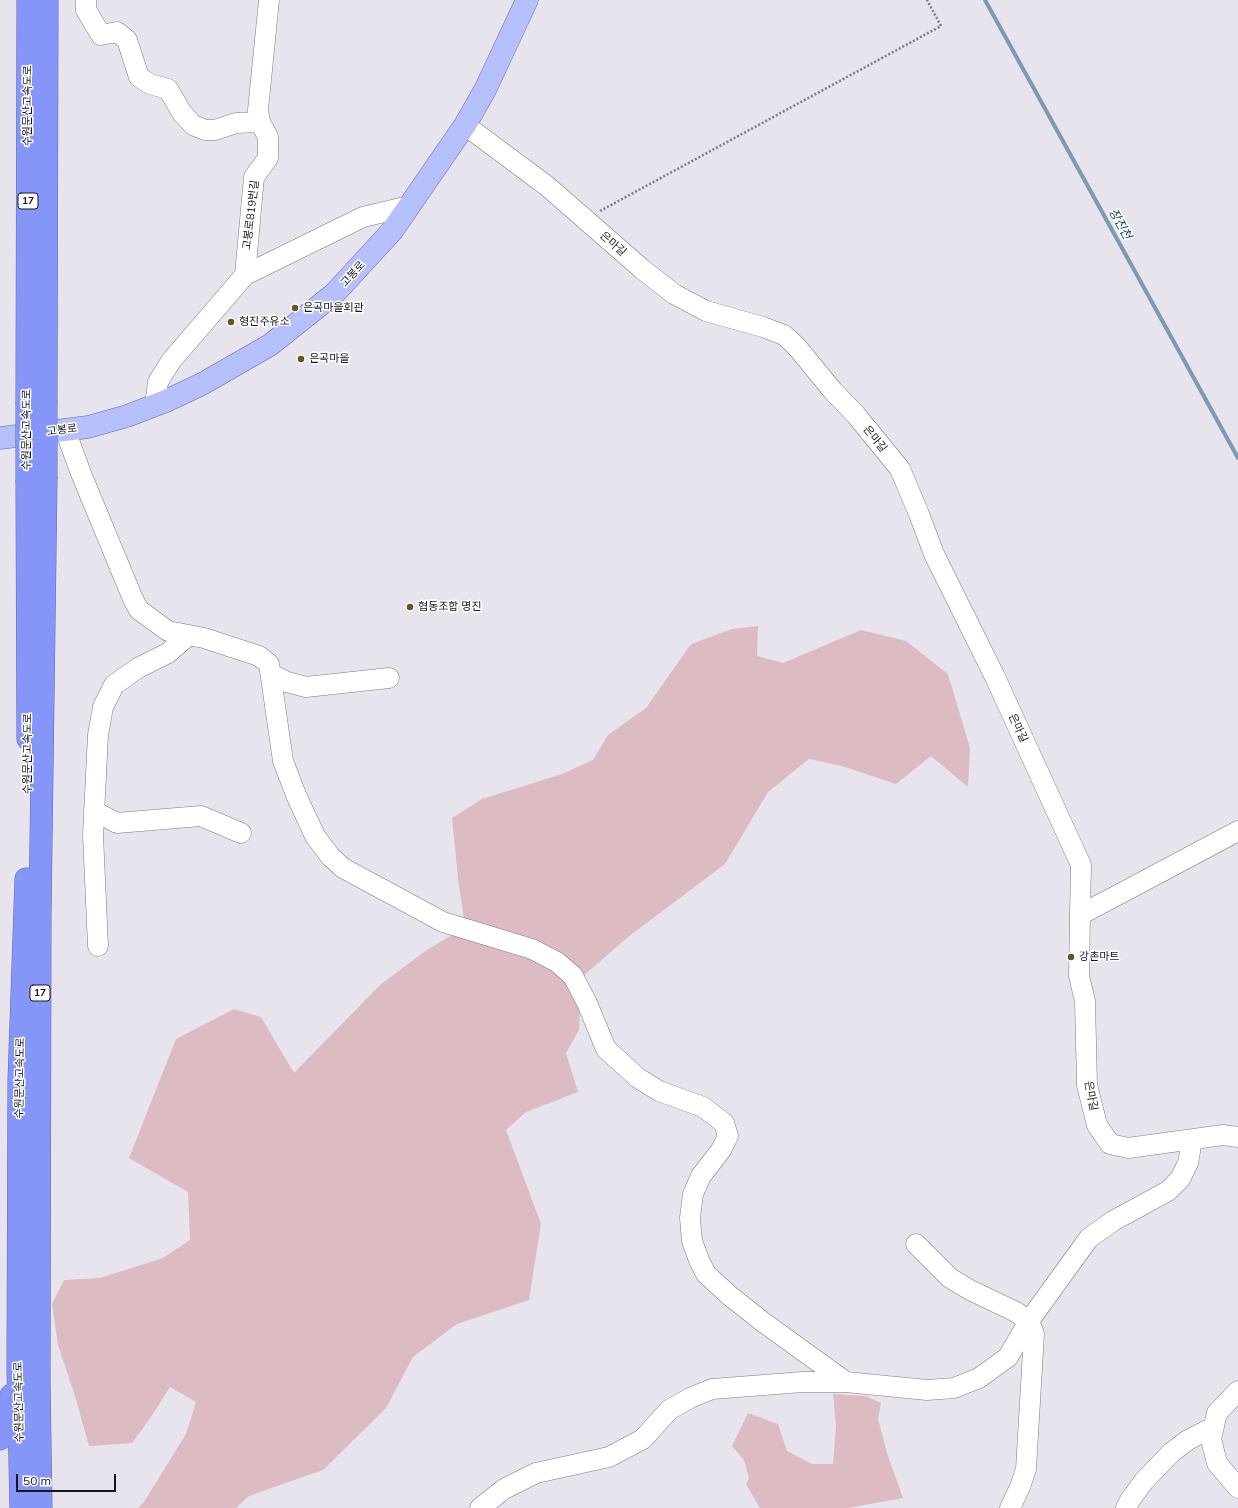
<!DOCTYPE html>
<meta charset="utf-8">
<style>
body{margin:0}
#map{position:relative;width:1238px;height:1508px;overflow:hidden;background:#e8e4ee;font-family:Mulish,sans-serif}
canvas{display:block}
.scale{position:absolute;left:16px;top:1474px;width:100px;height:18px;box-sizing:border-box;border:2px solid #18161a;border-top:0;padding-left:5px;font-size:12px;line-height:14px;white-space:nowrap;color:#18161a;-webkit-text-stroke:3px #fff;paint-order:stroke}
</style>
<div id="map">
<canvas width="1238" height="1508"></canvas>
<div class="scale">50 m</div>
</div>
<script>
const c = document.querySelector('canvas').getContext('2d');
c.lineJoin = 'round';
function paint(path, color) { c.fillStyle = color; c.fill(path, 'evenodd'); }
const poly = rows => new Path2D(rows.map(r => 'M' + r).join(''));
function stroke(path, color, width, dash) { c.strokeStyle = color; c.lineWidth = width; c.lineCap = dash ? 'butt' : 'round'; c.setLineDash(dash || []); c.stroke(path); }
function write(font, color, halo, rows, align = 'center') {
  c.font = font + ' Mulish,"Noto Sans KR",sans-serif'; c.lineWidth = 3; c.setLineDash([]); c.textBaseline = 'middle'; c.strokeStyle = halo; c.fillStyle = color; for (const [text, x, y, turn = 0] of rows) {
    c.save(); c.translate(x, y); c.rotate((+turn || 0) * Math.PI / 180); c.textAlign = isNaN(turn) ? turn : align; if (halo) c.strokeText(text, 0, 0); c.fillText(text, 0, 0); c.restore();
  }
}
paint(poly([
 [758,626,757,656,783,663,861,630,906,641,948,674,970,748,968,787,931,756,896,784,842,766,809,759,768,792,725,864,628,937,581,978,579,1030,566,1053,578,1092,526,1112,506,1130,541,1224,529,1300,457,1324,413,1357,386,1408,323,1470,249,1496,236,1508,138,1508,144,1502,186,1434,196,1402,170,1387,151,1417,132,1443,89,1446,75,1396,58,1345,52,1304,64,1280,100,1278,163,1258,190,1240,188,1192,129,1158,176,1039,234,1009,261,1017,294,1073,380,985,424,952,465,927,458,878,452,818,482,799,562,774,593,760,608,735,646,708,691,644,732,629],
 [833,1394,865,1396,881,1403,878,1419,887,1453,903,1498,848,1508,760,1508,746,1484,749,1478,744,1460,732,1446,748,1413,778,1424,787,1451,812,1464,833,1464,836,1426]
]), '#ddbbc2');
stroke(poly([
 [985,0,1238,458]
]), '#7d99b3', 4);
const minor = poly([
 [86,0,86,10,101,35,117,32,127,40,139,77,150,84,168,89,182,113,193,125,205,130,215,130,236,123,260,122],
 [465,125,547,186,642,269,674,294,706,311,763,327,784,335,796,346,833,391,856,415,900,469,919,514,934,554,995,677,1081,865,1080,915,1238,831],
 [245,275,363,217,409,206],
 [155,405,158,382,171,361,245,275,254,177,268,158,268,137,260,122,258,110,269,0],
 [65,430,82,476,133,599,139,610,168,631,204,638,259,656,269,664,283,761,296,795,315,836,330,856,343,868,443,922,532,949,557,962,573,976,587,1003,606,1049,638,1078,659,1091,703,1107,724,1123,728,1136,721,1150,701,1176,693,1194,690,1218,692,1241,699,1260,706,1274,730,1296,763,1322,846,1382],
 [271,674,287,682,306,687,389,678],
 [94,811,117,823,201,816,241,833],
 [1080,915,1079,976,1085,1001,1087,1085,1097,1125,1110,1144,1128,1148,1223,1135,1238,1137],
 [98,946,93,835,98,735,103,707,114,685,138,668,168,653,189,635],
 [916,1244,950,1278,970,1290,1016,1312,1029,1321,1034,1334,1026,1469,1020,1487,1010,1508],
 [1238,1391,1217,1413,1211,1439,1217,1463,1238,1488],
 [480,1508,504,1489,536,1473,609,1457,643,1439,669,1410,690,1398,712,1389,803,1382,846,1382,927,1390,954,1388,979,1378,1008,1357,1029,1321,1089,1238,1113,1221,1168,1191,1180,1179,1188,1163,1192,1140],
 [1126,1508,1130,1500,1144,1481,1172,1452,1188,1440,1213,1427]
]);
const major = poly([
 [0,438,88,427,127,416,166,401,202,384,270,345,334,294,392,231,465,125,485,90,527,0]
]);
const highway = poly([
 [46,400,47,0],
 [27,402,28,0],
 [27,482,28,739],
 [0,1439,11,1395],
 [21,1508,18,1367,19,1081,26,879],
 [41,1508,39,1380,40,914,46,479]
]);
stroke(minor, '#7d7983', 21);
stroke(major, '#5f69aa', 23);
stroke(highway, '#5f69aa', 23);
stroke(poly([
 [600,211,941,26,927,0]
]), '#7f7c83', 2.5, [2, 2]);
stroke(minor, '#fff', 20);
stroke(major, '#b6c0fb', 22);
stroke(highway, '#8596f8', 22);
const highwayBridge = poly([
 [27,402,27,482],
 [46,479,46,400]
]);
stroke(highwayBridge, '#5f69aa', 23, []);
stroke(highwayBridge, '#8596f8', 22);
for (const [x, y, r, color] of [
 [295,308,4,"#645623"],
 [231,322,4,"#645623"],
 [301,359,4,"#645623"],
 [410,607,4,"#645623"],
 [1071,957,4,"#645623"]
]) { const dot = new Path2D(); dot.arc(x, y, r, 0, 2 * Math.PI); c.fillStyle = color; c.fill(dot); stroke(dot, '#fff', 1.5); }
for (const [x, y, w] of [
 [28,201,20],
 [40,993,20]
]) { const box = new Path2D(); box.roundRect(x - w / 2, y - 8, w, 16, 3); c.fillStyle = '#fff'; c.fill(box); stroke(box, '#18161a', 1); }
write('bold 10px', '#18161a', null, [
 ["17",28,201],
 ["17",40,993]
]);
write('11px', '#18161a', '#fff', [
 ["수원문산고속도로",28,106,-90],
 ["고봉로819번길",251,215,-83],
 ["은마길",613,244,41],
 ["고봉로",353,274,-48],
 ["수원문산고속도로",27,430,-90],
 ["고봉로",62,430,-7],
 ["은마길",875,439,51],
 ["은마길",1018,728,65],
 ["수원문산고속도로",28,754,-90],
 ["수원문산고속도로",20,1078,-89],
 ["은마길",1091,1096,79],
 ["수원문산고속도로",19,1402,-91]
]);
write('11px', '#18161a', '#fff', [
 ["은곡마을회관",303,308],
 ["형진주유소",239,322],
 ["은곡마을",309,359],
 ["협동조합 명진",418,607],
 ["강촌마트",1079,957]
], 'left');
write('italic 12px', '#05385b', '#fff', [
 ["장진천",1120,224,61]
]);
</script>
